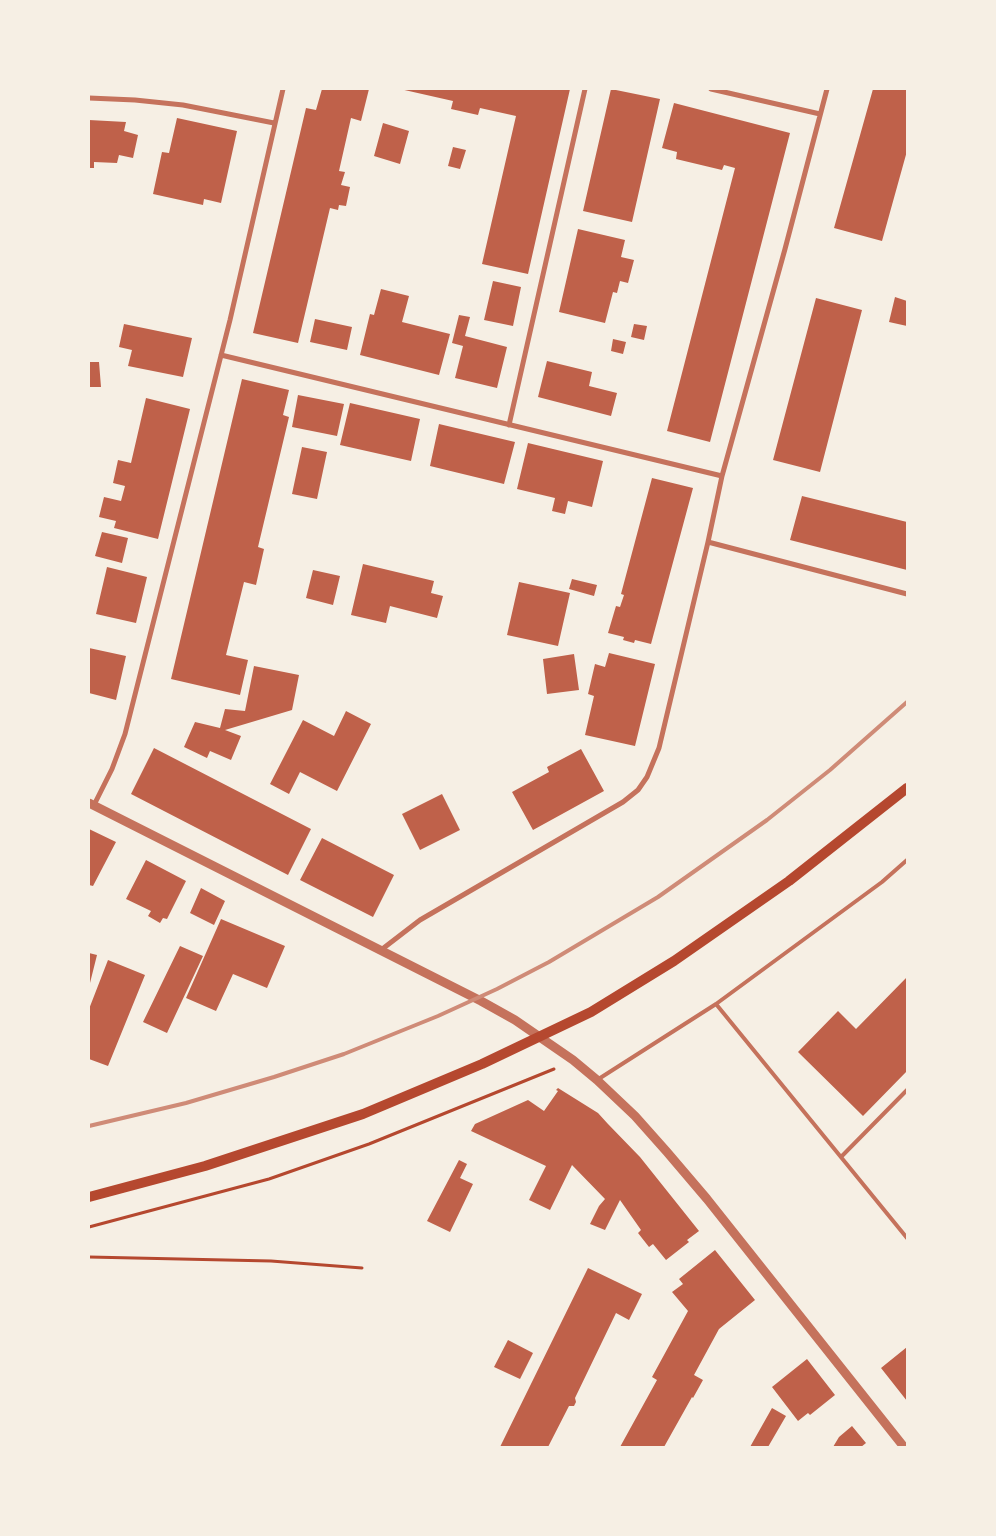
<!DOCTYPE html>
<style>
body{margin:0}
#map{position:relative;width:996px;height:1536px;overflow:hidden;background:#f6efe4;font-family:Mulish,sans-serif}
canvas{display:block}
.frame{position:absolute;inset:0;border:90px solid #f6efe4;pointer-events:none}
</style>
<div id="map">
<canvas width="996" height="1536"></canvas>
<div class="frame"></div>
</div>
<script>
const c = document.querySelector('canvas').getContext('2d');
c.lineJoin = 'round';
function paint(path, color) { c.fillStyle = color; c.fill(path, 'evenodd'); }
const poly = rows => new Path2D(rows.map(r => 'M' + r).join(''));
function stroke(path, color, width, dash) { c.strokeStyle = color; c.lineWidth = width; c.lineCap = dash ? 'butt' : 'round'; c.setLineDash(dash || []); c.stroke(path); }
paint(poly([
 [322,89,369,89,361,121,351,118,339,171,345,172,341,185,350,187,346,206,339,205,338,210,330,208,298,343,253,333,306,108,316,110],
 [400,89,570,89,528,274,482,264,516,116,480,108,478,115,451,109,453,101],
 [611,89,660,99,632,222,583,211],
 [873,89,907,89,907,151,882,241,834,228],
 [674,103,790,133,710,442,667,431,735,168,724,165,722,170,676,159,677,152,662,148],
 [177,118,237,131,221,203,204,199,203,205,153,194,162,152,169,153],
 [89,120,126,122,124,131,138,135,133,158,119,155,117,163,94,162,94,168,89,168],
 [383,123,409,131,400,164,374,156],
 [453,147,466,150,460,169,448,166],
 [578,229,625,240,621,257,634,260,628,283,620,281,617,293,613,292,605,323,559,312],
 [493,281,521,287,513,326,484,320],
 [381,289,409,296,402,322,450,334,439,375,360,355,370,314,374,315],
 [895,297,907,301,907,326,889,322],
 [816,298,862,310,820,472,773,460],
 [459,315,470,317,465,336,507,347,497,388,455,378,463,346,452,343],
 [315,319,352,327,347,350,310,342],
 [124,324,192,338,183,377,128,366,132,350,119,347],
 [634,324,647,326,644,340,631,337],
 [613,339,626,342,623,354,611,351],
 [547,361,592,372,589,386,617,393,611,416,538,397],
 [89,362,99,362,101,387,89,387],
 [242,379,289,390,283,415,289,417,258,547,264,549,256,585,244,582,226,655,248,660,240,695,171,679],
 [298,395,344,404,337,436,292,427],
 [146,398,190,409,158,539,114,528,116,521,99,517,104,497,121,501,125,486,113,483,118,460,131,463],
 [350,403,420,419,411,461,340,445],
 [439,424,515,442,504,484,430,466],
 [528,443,603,461,592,507,568,501,565,514,552,511,555,498,517,489],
 [302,447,327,452,317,499,292,494],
 [652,478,693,488,651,644,635,640,634,643,623,640,624,637,608,633,616,606,620,607,624,595,621,594],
 [802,496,907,522,907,570,790,540],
 [102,532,128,538,122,563,95,556],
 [363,564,434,581,431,593,443,596,437,618,390,606,386,623,351,615],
 [107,567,147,577,136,623,96,614],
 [313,570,340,576,333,605,306,598],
 [572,579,597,585,594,596,569,589],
 [519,582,570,593,558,646,507,635],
 [89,648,126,656,116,700,89,693],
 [609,653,655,664,635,746,585,735,594,696,588,694,595,664,605,667],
 [574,654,579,690,547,694,543,659],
 [254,666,299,675,292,710,225,730,241,736,231,760,210,751,207,758,184,747,195,722,220,728,225,709,245,711],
 [346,711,371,724,337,791,300,772,289,794,270,784,303,720,334,736],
 [154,748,311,829,288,875,131,794],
 [581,749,604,791,533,830,512,792,549,772,547,767],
 [442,794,460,830,420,850,402,814],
 [89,829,116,842,93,886,89,885],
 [322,838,394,875,373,917,300,880],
 [146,860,186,881,167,919,163,918,160,923,148,916,151,911,126,899],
 [201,888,225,901,214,925,190,913],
 [221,919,285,946,267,988,233,974,216,1011,186,998],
 [180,946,203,956,167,1033,143,1022],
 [89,953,97,955,89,987],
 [108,960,145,975,108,1066,89,1059,89,1009],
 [907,977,907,1071,863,1116,798,1052,838,1011,856,1029],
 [558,1088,598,1113,608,1124,640,1157,699,1231,687,1240,689,1242,666,1260,653,1244,649,1247,638,1233,641,1230,620,1200,605,1230,590,1224,599,1206,605,1199,572,1165,550,1210,529,1200,546,1166,471,1131,475,1124,528,1100,544,1111,558,1091,556,1090],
 [459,1160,467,1164,460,1178,473,1184,450,1232,427,1221],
 [715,1250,755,1300,719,1329,694,1375,703,1380,693,1398,692,1397,664,1447,620,1447,657,1380,652,1377,688,1311,672,1292,683,1284,679,1279],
 [588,1268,642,1294,629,1320,616,1313,575,1398,576,1402,574,1406,569,1406,548,1447,500,1447],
 [508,1340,533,1353,520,1379,494,1367],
 [907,1347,907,1401,881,1368],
 [807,1359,835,1395,810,1415,808,1413,798,1421,772,1387],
 [772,1408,786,1416,768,1447,750,1447],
 [852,1426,866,1443,861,1447,833,1447,839,1437]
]), '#bf614a');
stroke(poly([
 [89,1227,269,1179,369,1144,554,1069],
 [89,1257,271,1261,362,1268]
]), '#b5482f', 3);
stroke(poly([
 [716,1004,907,1238],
 [597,1080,716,1004,882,882,907,860],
 [841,1157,907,1090]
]), '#c5725c', 4);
stroke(poly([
 [711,89,820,114],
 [89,98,135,100,183,105,274,123],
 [221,355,722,476],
 [509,425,585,89],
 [708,542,907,594],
 [94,805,112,769,125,734,230,320,283,89],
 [381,950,420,920,623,802,638,790,647,777,659,748,708,542,722,476,785,249,827,89]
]), '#c5725c', 5);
stroke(poly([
 [89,803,481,1001,515,1020,573,1060,597,1080,635,1116,667,1152,707,1199,904,1447]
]), '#c5725c', 9);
stroke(poly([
 [89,1197,205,1166,363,1114,482,1064,591,1012,674,961,789,881,907,788]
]), '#b5482f', 10);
stroke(poly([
 [89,1126,186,1103,274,1077,344,1054,438,1016,497,989,549,962,658,897,767,820,830,770,907,702]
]), '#cf8b77', 4);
</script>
